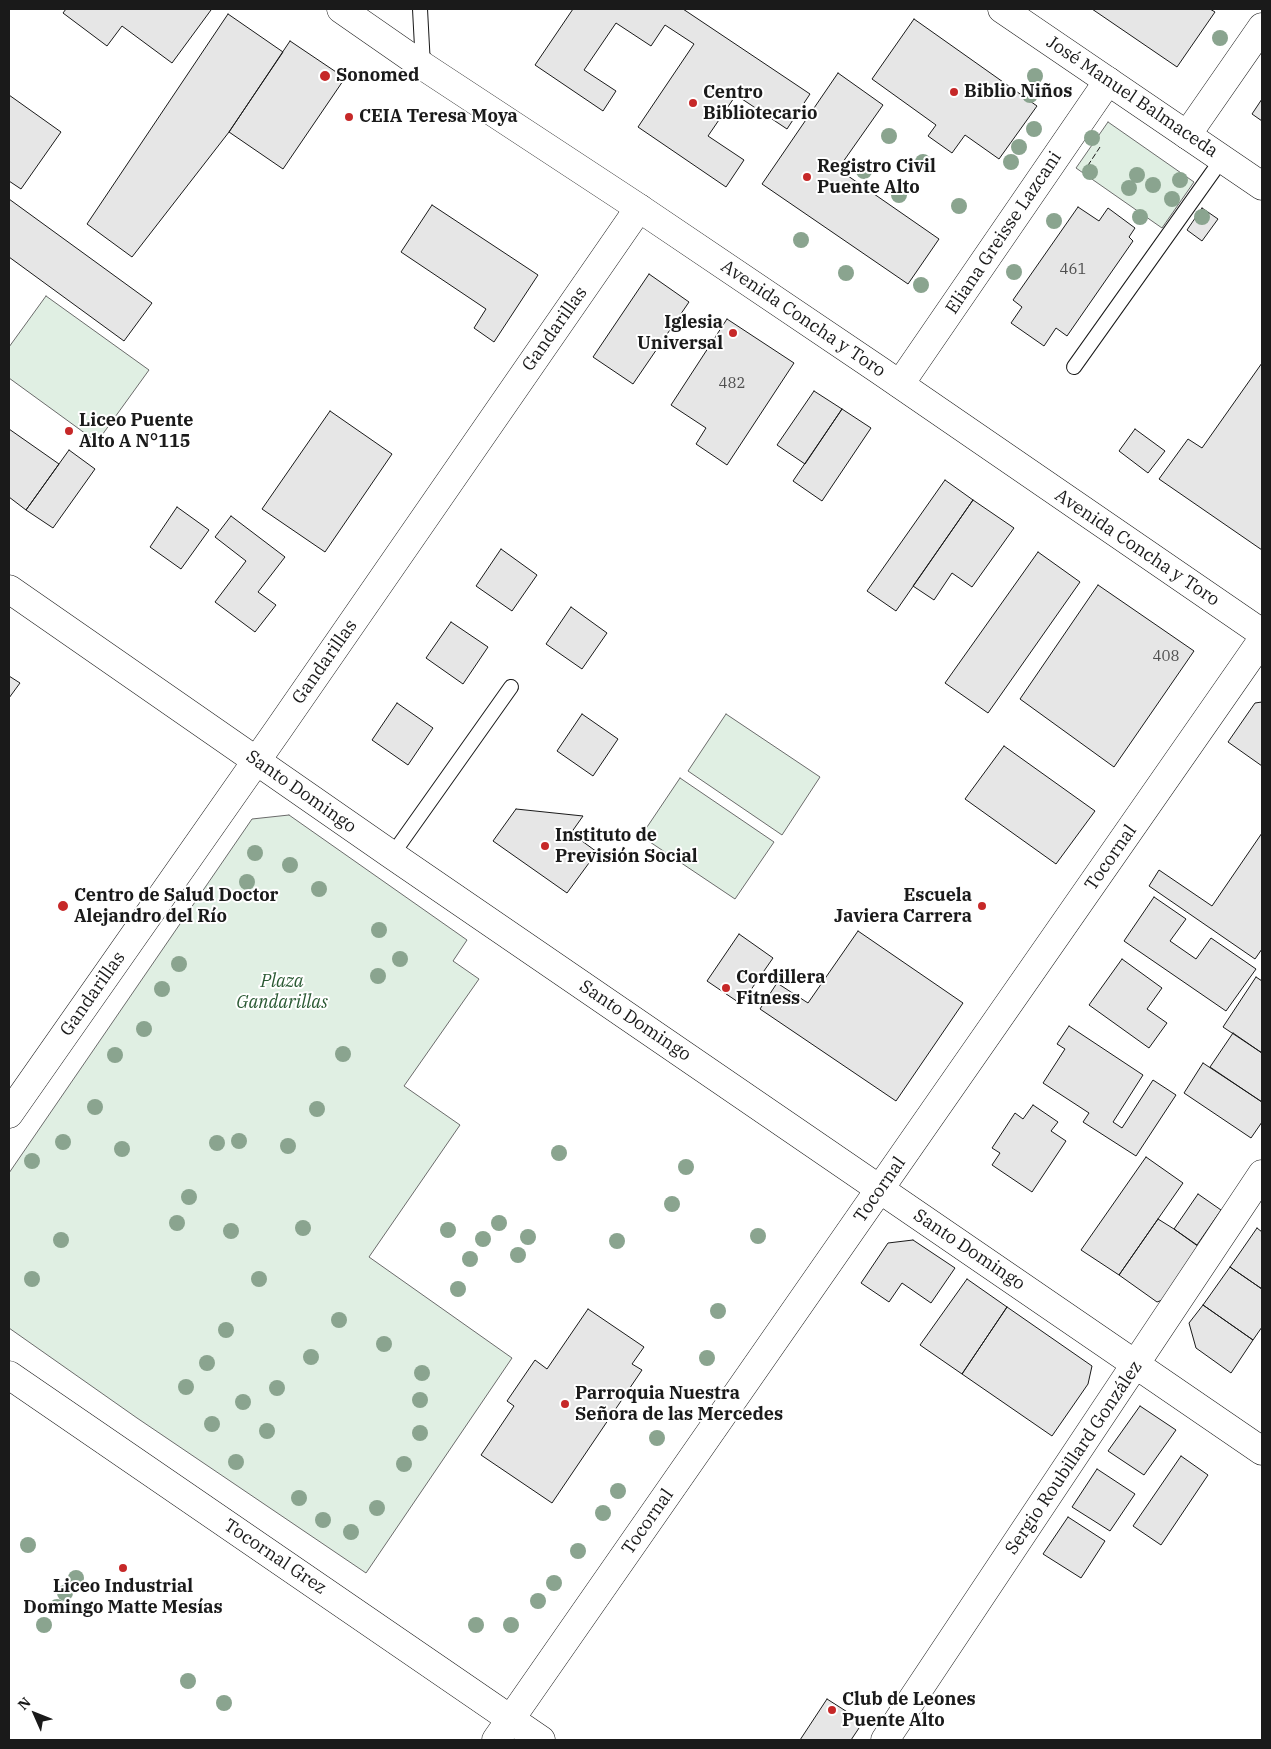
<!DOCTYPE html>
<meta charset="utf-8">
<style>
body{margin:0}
#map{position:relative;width:1271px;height:1749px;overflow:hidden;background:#fff;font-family:"IBM Plex Serif",serif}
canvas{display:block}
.frame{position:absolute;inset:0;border:10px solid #1a1a1a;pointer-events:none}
.north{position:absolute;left:10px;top:1689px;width:50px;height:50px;-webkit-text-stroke:4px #fff;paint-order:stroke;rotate:314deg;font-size:14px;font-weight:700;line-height:20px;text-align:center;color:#1a1a1a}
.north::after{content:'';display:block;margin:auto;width:18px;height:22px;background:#1a1a1a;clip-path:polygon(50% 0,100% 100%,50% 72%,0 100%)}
</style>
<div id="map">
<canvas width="1271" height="1749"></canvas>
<div class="frame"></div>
<div class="north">N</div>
</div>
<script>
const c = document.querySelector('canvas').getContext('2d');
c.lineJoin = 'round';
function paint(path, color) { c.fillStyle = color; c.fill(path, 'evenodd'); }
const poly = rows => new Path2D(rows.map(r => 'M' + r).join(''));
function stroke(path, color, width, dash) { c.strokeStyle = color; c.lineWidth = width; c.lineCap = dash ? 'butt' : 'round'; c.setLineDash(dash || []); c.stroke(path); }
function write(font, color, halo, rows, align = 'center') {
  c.font = font + ' "IBM Plex Serif",serif'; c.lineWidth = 4; c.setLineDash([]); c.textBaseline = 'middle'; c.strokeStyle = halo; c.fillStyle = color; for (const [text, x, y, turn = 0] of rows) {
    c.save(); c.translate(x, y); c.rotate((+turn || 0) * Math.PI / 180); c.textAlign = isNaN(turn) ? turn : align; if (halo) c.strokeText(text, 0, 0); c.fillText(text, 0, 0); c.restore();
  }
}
const green = poly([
 [1108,122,1194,182,1162,228,1076,168,1108,122],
 [46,296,149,370,97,442,9,378,9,347,46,296],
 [726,714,820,777,782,835,688,771,726,714],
 [680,778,774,842,735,899,641,836,680,778],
 [289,815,467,940,453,961,479,979,404,1086,460,1125,369,1257,512,1358,366,1573,137,1418,9,1328,9,1173,252,819,289,815]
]);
paint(green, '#e0efe3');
stroke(green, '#6a6a6a', 1);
const building = poly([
 [66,9,208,9,211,10,172,63,122,26,107,46,63,13,66,9],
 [573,9,683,9,810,94,787,129,736,95,708,136,744,160,726,187,638,127,694,44,665,25,651,46,616,23,584,70,616,91,603,111,535,65,573,9],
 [1092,9,1210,9,1215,12,1177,67,1092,9],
 [228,14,283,52,229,132,132,257,87,224,228,14],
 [914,19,1037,106,999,159,965,135,952,153,928,136,936,125,872,79,914,19],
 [290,41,345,78,283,169,229,132,290,41],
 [838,73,883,105,838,169,939,239,908,284,762,184,838,73],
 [9,95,61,132,21,189,9,181,9,95],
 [1262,99,1262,121,1252,114,1262,99],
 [9,199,152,303,124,341,9,257,9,199],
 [432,205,538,275,494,342,474,328,486,309,401,252,432,205],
 [1078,207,1099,221,1108,208,1135,228,1129,237,1133,241,1067,336,1056,328,1044,346,1011,323,1022,307,1013,300,1078,207],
 [1202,208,1218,219,1202,241,1187,230,1202,208],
 [649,274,689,302,633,384,593,357,649,274],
 [727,319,794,363,727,465,696,444,706,428,671,405,727,319],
 [1262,363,1262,550,1159,479,1188,439,1202,448,1262,363],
 [814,391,842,409,805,464,777,445,814,391],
 [842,409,871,428,822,501,793,481,842,409],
 [330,411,392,454,325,552,262,509,330,411],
 [9,429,59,464,26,510,9,497,9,429],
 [1135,429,1165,451,1148,473,1119,451,1135,429],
 [69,450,95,469,53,528,26,510,69,450],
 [945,480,973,500,896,611,867,591,945,480],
 [973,500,1014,528,972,587,952,573,934,600,913,586,973,500],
 [177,507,209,530,181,569,150,547,177,507],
 [231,516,285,557,258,592,276,605,255,632,215,602,246,561,215,537,231,516],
 [501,549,537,575,512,611,476,586,501,549],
 [1038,552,1080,582,988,713,945,683,1038,552],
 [1098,585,1194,651,1114,767,1020,699,1098,585],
 [571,607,607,633,582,669,546,644,571,607],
 [451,622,488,647,463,684,426,658,451,622],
 [9,676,20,683,9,698,9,676],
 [1262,702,1262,766,1228,742,1255,703,1262,702],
 [397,703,433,728,408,765,372,740,397,703],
 [582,714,618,739,593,776,557,751,582,714],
 [1004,746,1095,811,1056,864,965,799,1004,746],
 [516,809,583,816,571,833,597,852,567,893,493,841,516,809],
 [1262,833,1262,949,1255,959,1149,886,1159,870,1212,906,1262,833],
 [1154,897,1186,919,1170,941,1196,959,1211,938,1256,969,1226,1011,1124,941,1154,897],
 [858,931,963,1003,896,1101,760,1009,777,983,808,1003,858,931],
 [739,934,773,958,741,1004,707,981,739,934],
 [1122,959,1162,988,1147,1009,1167,1023,1149,1048,1089,1005,1122,959],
 [1256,977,1262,981,1262,1053,1223,1027,1256,977],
 [1069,1026,1143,1075,1113,1122,1122,1128,1153,1080,1176,1095,1136,1156,1083,1122,1089,1113,1043,1083,1065,1049,1057,1044,1069,1026],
 [1233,1033,1262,1053,1262,1102,1210,1067,1233,1033],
 [1203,1063,1262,1102,1262,1122,1251,1138,1184,1093,1203,1063],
 [1033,1105,1058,1122,1051,1131,1066,1141,1032,1192,992,1165,1000,1153,992,1148,1015,1113,1023,1119,1033,1105],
 [1146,1157,1183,1183,1119,1275,1081,1250,1146,1157],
 [1198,1194,1221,1210,1197,1245,1174,1229,1198,1194],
 [1158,1219,1174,1229,1199,1247,1165,1299,1157,1302,1119,1275,1158,1219],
 [1257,1228,1262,1232,1262,1289,1230,1267,1257,1228],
 [913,1240,955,1268,931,1303,902,1283,889,1302,861,1283,888,1243,913,1240],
 [1230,1267,1262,1289,1262,1327,1253,1340,1203,1305,1230,1267],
 [967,1279,1007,1307,962,1374,920,1345,967,1279],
 [1203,1305,1253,1340,1231,1373,1196,1348,1189,1323,1203,1305],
 [1007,1307,1092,1366,1088,1384,1052,1436,962,1374,1007,1307],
 [588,1309,644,1347,632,1364,642,1370,552,1503,481,1455,514,1406,507,1401,535,1360,547,1369,588,1309],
 [1140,1406,1176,1430,1144,1475,1108,1451,1140,1406],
 [1181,1456,1208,1475,1161,1545,1133,1526,1181,1456],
 [1097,1469,1135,1494,1110,1531,1072,1507,1097,1469],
 [1068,1517,1105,1541,1081,1578,1043,1554,1068,1517],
 [827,1699,863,1722,851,1740,800,1740,827,1699]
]);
paint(building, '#e6e6e6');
stroke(building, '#1a1a1a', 1);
const lane = poly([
 [420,9,423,66],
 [1074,367,1222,159],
 [392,855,511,687]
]);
const street = poly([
 [900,384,1108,81]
]);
const secondary = poly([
 [1187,135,1262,27],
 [9,589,392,855,1262,1451],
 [9,1114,278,730,639,208],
 [9,1375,541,1740],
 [496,1740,1262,640],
 [885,1740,1262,1174]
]);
const primary = poly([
 [341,9,423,66,639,208,879,370,1262,633],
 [1002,9,1262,186]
]);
stroke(lane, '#1a1a1a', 16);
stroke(street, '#1a1a1a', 29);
stroke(secondary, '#1a1a1a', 29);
stroke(primary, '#1a1a1a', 29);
stroke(lane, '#fff', 14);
stroke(street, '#fff', 28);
stroke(secondary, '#fff', 28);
stroke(primary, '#fff', 28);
stroke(poly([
 [1083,173,1100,147]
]), '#1a1a1a', 1, [6, 2.5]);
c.fillStyle = '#8aa48f';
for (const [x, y] of [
 [1220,38],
 [1035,76],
 [1030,95],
 [1034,129],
 [889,136],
 [1092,138],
 [1019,147],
 [923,162],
 [1011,162],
 [864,171],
 [1090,172],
 [1137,175],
 [1180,180],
 [1153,185],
 [1129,188],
 [899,195],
 [1172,199],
 [959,206],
 [1140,217],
 [1202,217],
 [1054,221],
 [801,240],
 [1014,272],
 [846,273],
 [921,285],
 [255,853],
 [290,865],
 [247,882],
 [319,889],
 [379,930],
 [400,959],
 [179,964],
 [378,976],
 [162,989],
 [144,1029],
 [343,1054],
 [115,1055],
 [95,1107],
 [317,1109],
 [239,1141],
 [63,1142],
 [217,1143],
 [288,1146],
 [122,1149],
 [559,1153],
 [32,1161],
 [686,1167],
 [189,1197],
 [672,1204],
 [177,1223],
 [499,1223],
 [303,1228],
 [448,1230],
 [231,1231],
 [758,1236],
 [528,1237],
 [483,1239],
 [61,1240],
 [617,1241],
 [518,1255],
 [470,1259],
 [32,1279],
 [259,1279],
 [458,1289],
 [718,1311],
 [339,1320],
 [226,1330],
 [384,1344],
 [311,1357],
 [707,1358],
 [207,1363],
 [422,1373],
 [186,1387],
 [277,1388],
 [420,1400],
 [243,1402],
 [212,1424],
 [267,1431],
 [420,1433],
 [657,1438],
 [236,1462],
 [404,1464],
 [618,1491],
 [299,1498],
 [377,1508],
 [603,1513],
 [323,1520],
 [351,1532],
 [28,1545],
 [578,1551],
 [76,1578],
 [554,1583],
 [65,1593],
 [538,1601],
 [57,1607],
 [44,1625],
 [476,1625],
 [511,1625],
 [188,1681],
 [224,1703]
]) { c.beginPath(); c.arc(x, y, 8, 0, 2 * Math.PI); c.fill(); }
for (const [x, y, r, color] of [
 [325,76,6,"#c62828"],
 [954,92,5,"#c62828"],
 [693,103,5,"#c62828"],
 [349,117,5,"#c62828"],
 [807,177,5,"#c62828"],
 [733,333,5,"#c62828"],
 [69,431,5,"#c62828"],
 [545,846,5,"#c62828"],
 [63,906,6,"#c62828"],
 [982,906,5,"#c62828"],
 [726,988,5,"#c62828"],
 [565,1404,5,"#c62828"],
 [123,1568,5,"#c62828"],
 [832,1710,5,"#c62828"]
]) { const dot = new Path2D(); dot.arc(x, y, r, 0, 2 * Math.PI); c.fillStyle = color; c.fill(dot); stroke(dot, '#fff', 2); }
write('15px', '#4d4d4d', null, [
 ["461",1073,270],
 ["482",732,384],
 ["408",1166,657]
]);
write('bold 18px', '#1a1a1a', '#fff', [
 ["Sonomed",336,76],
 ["Biblio Niños",964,92],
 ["Centro",703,93],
 ["Bibliotecario",703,114],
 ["CEIA Teresa Moya",359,117],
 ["Registro Civil",817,167],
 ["Puente Alto",817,188],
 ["Iglesia",723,323,"right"],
 ["Universal",723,344,"right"],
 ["Liceo Puente",79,421],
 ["Alto A N°115",79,442],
 ["Instituto de",555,836],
 ["Previsión Social",555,857],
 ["Centro de Salud Doctor",74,896],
 ["Alejandro del Río",74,917],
 ["Escuela",972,896,"right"],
 ["Javiera Carrera",972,917,"right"],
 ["Cordillera",736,978],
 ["Fitness",736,999],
 ["Parroquia Nuestra",575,1394],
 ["Señora de las Mercedes",575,1415],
 ["Liceo Industrial",123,1587,"center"],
 ["Domingo Matte Mesías",123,1608,"center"],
 ["Club de Leones",842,1700],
 ["Puente Alto",842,1721]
], 'left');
write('18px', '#1a1a1a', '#fff', [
 ["José Manuel Balmaceda",1132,97,34],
 ["Eliana Greisse Lazcani",1004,233,-56],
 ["Avenida Concha y Toro",803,319,34],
 ["Gandarillas",555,329,-55],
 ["Avenida Concha y Toro",1137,548,34],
 ["Gandarillas",325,662,-55],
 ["Santo Domingo",301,792,35],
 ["Tocornal",1111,858,-55],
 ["Gandarillas",93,994,-55],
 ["Santo Domingo",635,1021,34],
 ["Tocornal",880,1190,-55],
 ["Santo Domingo",969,1250,34],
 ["Sergio Roubillard González",1074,1458,-56],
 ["Tocornal",648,1522,-55],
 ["Tocornal Grez",275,1557,34]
]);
write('italic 18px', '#2b5a34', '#fff', [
 ["Plaza",282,982],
 ["Gandarillas",282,1003]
]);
</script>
